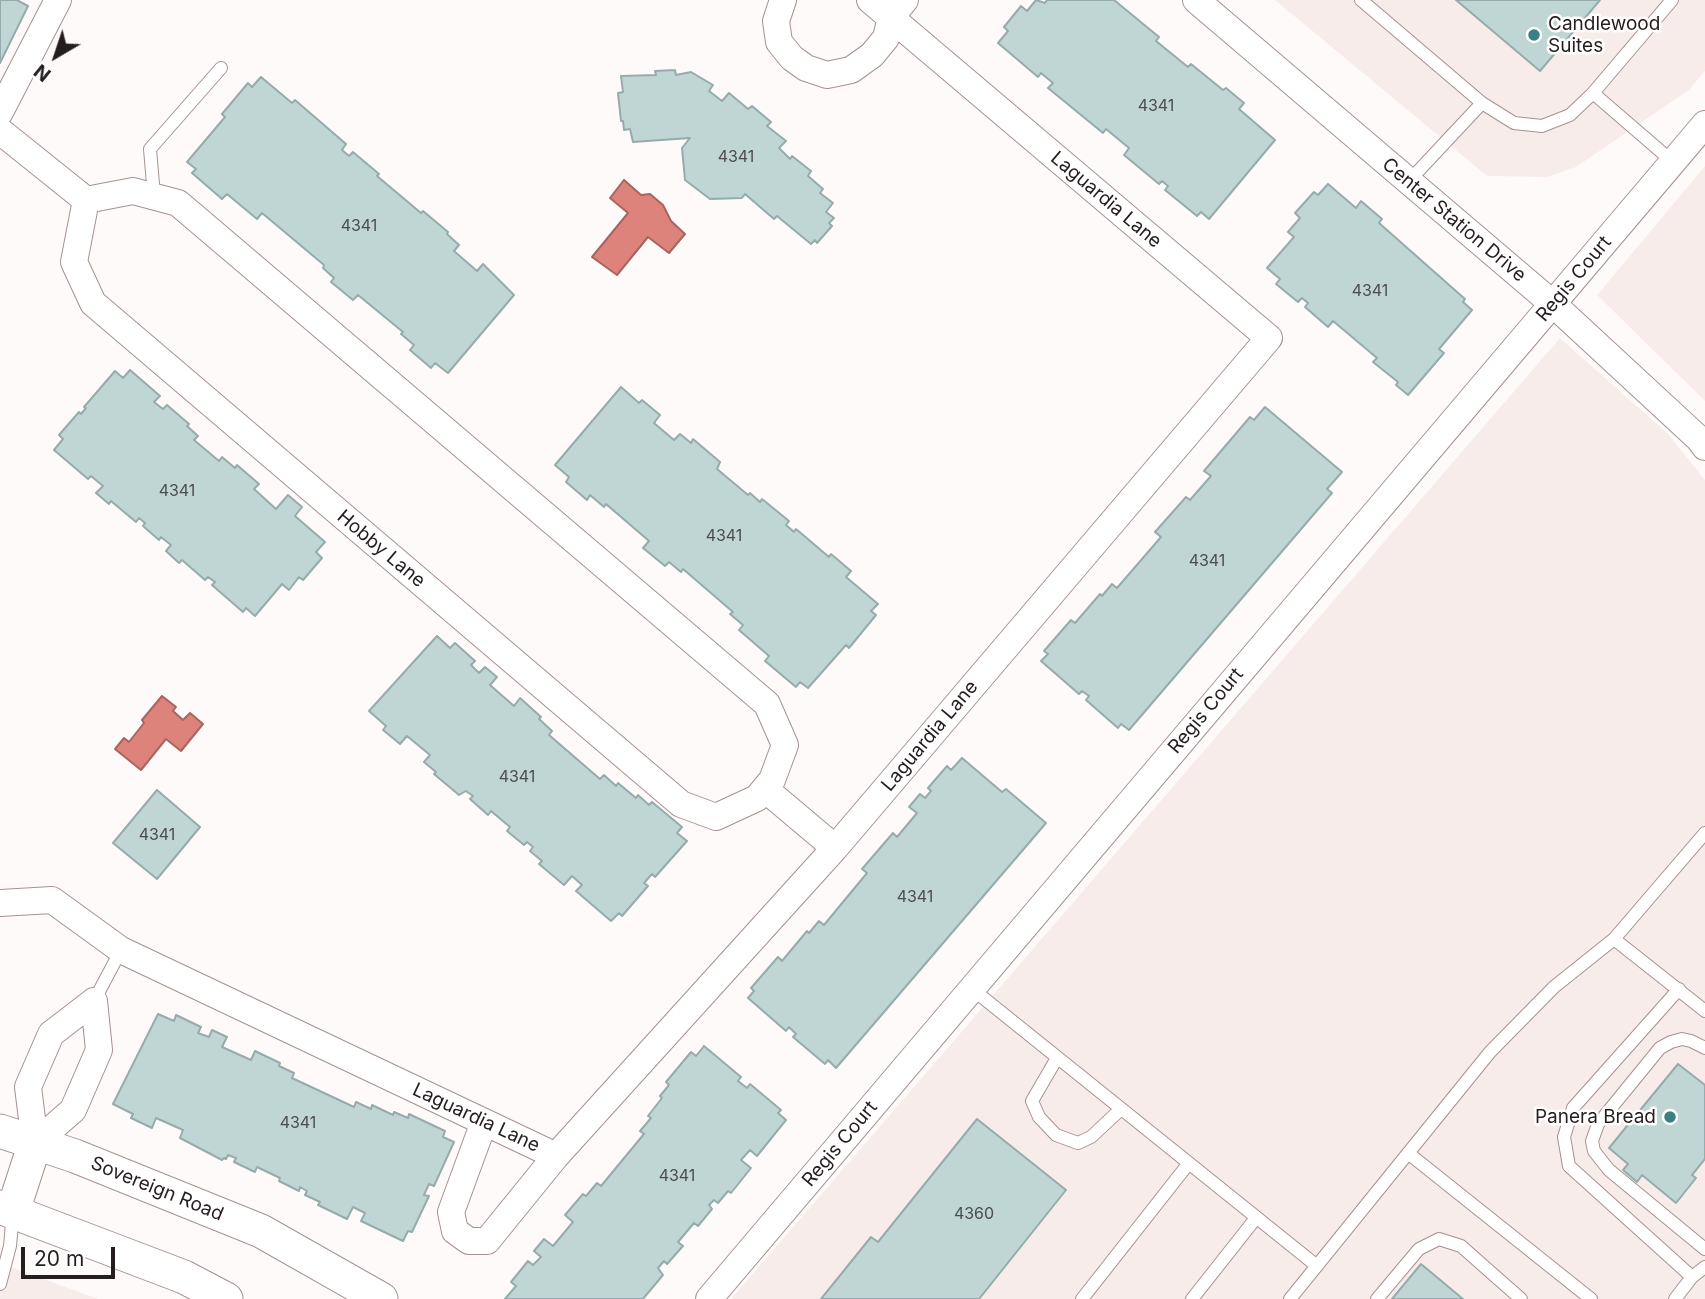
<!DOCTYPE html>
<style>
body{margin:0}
#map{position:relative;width:1705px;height:1299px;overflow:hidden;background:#fffafa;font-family:Inter,sans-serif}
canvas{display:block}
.north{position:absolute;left:21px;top:21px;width:70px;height:70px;-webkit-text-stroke:5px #fff;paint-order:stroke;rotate:219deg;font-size:19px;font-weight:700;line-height:28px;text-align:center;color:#261e1e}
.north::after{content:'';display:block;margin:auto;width:24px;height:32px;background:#261e1e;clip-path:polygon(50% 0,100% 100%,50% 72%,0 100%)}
.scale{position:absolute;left:21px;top:1247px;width:94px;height:32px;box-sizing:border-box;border:4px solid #261e1e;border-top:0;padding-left:9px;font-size:21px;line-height:24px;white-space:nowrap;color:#261e1e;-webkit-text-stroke:5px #fff;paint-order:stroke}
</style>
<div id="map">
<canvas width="1705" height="1299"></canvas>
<div class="north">N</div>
<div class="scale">20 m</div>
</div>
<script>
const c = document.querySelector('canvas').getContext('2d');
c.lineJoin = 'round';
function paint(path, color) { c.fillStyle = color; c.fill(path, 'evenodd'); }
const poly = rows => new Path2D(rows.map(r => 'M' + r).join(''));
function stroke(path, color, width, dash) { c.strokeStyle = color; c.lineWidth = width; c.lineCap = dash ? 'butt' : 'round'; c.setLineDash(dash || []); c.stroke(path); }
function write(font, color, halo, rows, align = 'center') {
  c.font = font + ' Inter,sans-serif'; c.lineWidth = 5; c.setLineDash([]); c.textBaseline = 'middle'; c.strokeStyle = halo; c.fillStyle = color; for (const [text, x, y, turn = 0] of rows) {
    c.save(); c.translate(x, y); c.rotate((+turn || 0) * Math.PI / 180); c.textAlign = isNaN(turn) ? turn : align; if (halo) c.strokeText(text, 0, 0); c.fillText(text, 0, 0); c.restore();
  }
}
paint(poly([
 [1275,0,1705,0,1705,71,1689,90,1576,167,1547,177,1487,176],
 [1705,166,1705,401,1597,295],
 [1560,338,1667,433,1705,480,1705,1299,731,1299],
 [0,1263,98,1299,0,1299]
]), '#f8eceb');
const water = poly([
 [624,180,641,195,650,194,663,205,671,221,685,234,669,253,648,237,617,275,592,257,628,213,610,198,624,180],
 [162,696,176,707,173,711,183,720,190,713,203,724,181,751,166,739,141,770,115,749,124,738,129,742,144,723,142,720,162,696]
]);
paint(water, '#de837c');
stroke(water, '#a76560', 2);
const building = poly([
 [0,0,17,0,28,6,0,63,0,0],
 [1036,0,1045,3,1047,0,1114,0,1159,37,1156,41,1188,67,1191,64,1223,90,1226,88,1244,103,1239,109,1275,140,1209,219,1201,212,1197,216,1165,190,1168,186,1162,181,1159,184,1124,155,1129,148,1106,129,1103,133,1048,88,1053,83,1041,73,1038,77,998,43,1008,31,1004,27,1021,6,1027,11,1036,0],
 [1456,0,1600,0,1540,71,1456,0],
 [675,70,676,75,691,72,713,85,709,91,722,101,729,93,748,109,752,106,771,122,767,126,786,141,779,148,790,159,792,156,811,171,808,176,823,189,820,193,833,203,826,212,834,218,829,223,832,226,817,243,815,240,811,244,777,216,774,219,745,194,742,198,710,199,685,180,682,148,690,138,633,142,630,129,624,130,623,121,621,121,618,93,623,92,621,76,656,75,655,71,675,70],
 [261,77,292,103,295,100,346,144,342,150,349,156,353,152,379,174,377,176,421,213,423,211,448,232,447,234,459,245,454,251,477,271,483,264,514,295,448,373,435,363,431,368,410,350,414,345,401,334,403,332,358,295,353,300,331,282,334,278,323,268,324,265,262,213,257,219,227,194,222,199,192,173,196,169,187,162,225,117,222,114,248,83,252,87,261,77],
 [1328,184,1356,208,1361,201,1382,219,1379,223,1465,299,1463,302,1472,310,1439,349,1444,353,1408,395,1396,385,1398,382,1373,362,1377,358,1333,321,1328,327,1305,307,1308,303,1302,298,1298,302,1276,284,1280,279,1267,268,1294,237,1288,232,1300,218,1295,213,1314,192,1318,195,1328,184],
 [130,370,160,396,154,402,163,409,167,405,189,424,187,426,198,436,194,440,219,461,222,457,235,468,237,465,259,484,254,489,276,509,288,495,302,507,295,516,325,542,316,552,322,558,303,580,299,577,289,590,282,584,255,616,246,608,243,612,212,585,215,582,208,577,205,580,182,560,179,563,166,551,171,545,161,537,159,540,143,526,145,523,139,518,136,522,111,501,109,504,96,493,103,486,91,476,88,479,54,450,63,439,59,435,79,412,81,414,86,408,84,407,115,371,123,378,130,370],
 [621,387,639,403,642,400,660,415,654,423,674,440,680,434,691,443,693,439,720,462,717,469,748,495,750,493,760,502,762,499,789,521,786,525,794,532,796,529,829,557,831,554,851,571,846,577,878,604,871,611,876,615,849,648,846,645,808,688,800,682,796,687,765,661,769,656,739,630,743,625,730,614,733,612,683,569,681,572,669,562,665,566,643,548,649,541,606,504,604,507,590,495,587,500,566,482,569,477,555,465,621,387],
 [1265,407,1342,472,1327,489,1332,493,1129,730,1121,724,1118,728,1086,700,1089,696,1082,691,1079,694,1041,661,1048,654,1044,651,1071,620,1075,623,1100,594,1102,596,1112,584,1117,588,1161,537,1155,532,1186,497,1190,500,1211,476,1204,471,1250,417,1254,420,1265,407],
 [437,636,450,648,455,643,475,661,471,665,479,673,485,667,497,677,490,685,514,706,520,698,541,717,539,719,552,731,549,735,600,779,604,775,616,786,618,783,636,798,638,795,649,805,652,802,682,827,677,833,687,841,655,877,652,874,644,883,648,886,622,916,619,913,611,921,576,891,582,885,572,876,564,885,539,864,542,861,530,851,533,847,527,842,524,845,507,831,510,827,491,811,488,815,470,799,473,796,466,791,459,795,434,774,436,772,424,762,430,755,407,736,400,744,383,730,386,726,369,711,437,636],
 [962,758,1002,792,1006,789,1046,823,836,1068,828,1060,825,1064,793,1037,796,1034,789,1027,786,1031,748,998,754,991,751,988,778,957,782,961,807,931,809,933,819,921,824,925,867,873,862,869,893,833,897,837,917,813,909,807,920,794,925,798,931,791,928,788,947,766,951,770,962,758],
 [157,790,200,827,157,879,113,843,157,790],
 [158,1014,174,1021,176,1015,201,1027,198,1033,209,1037,212,1030,227,1037,222,1047,251,1060,255,1051,280,1063,279,1066,294,1073,292,1078,354,1107,356,1102,371,1109,372,1105,393,1115,394,1112,408,1118,409,1114,445,1131,443,1137,454,1142,434,1186,429,1184,424,1195,429,1196,412,1232,408,1231,403,1241,361,1221,365,1213,353,1207,347,1219,318,1205,320,1202,305,1195,307,1191,300,1187,299,1191,279,1181,280,1178,257,1167,255,1172,234,1162,236,1158,228,1155,226,1159,224,1158,222,1160,180,1138,183,1130,156,1118,152,1128,131,1118,133,1114,113,1104,158,1014],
 [704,1046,741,1077,738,1081,747,1088,750,1084,781,1110,778,1113,786,1120,757,1156,750,1150,741,1160,751,1168,731,1193,728,1191,718,1203,714,1200,709,1205,712,1209,698,1226,694,1223,678,1242,683,1246,667,1264,664,1261,658,1268,663,1275,643,1299,505,1299,516,1286,511,1282,528,1261,533,1265,541,1257,534,1251,544,1239,553,1246,573,1222,565,1215,583,1194,586,1196,597,1183,601,1186,644,1134,640,1131,651,1118,648,1116,662,1098,660,1096,669,1085,666,1082,691,1052,696,1056,704,1046],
 [1678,1064,1705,1085,1705,1159,1692,1175,1696,1178,1676,1203,1642,1175,1637,1182,1623,1170,1628,1164,1609,1148,1678,1064],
 [977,1119,1066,1190,979,1299,821,1299,871,1237,878,1242,977,1119],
 [1421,1264,1463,1299,1392,1299,1421,1264]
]);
paint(building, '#c0d6d5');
stroke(building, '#96abab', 2);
const service = poly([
 [1361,0,1482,103,1514,123,1542,126,1570,115,1593,93],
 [1672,0,1593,93,1673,162],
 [1409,181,1482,103],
 [154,196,150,149,221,68],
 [1614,939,1705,1011],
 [971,988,1317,1266],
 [1679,989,1573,1108,1564,1137,1569,1166,1692,1277],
 [94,1001,121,950],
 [1705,1048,1691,1041,1682,1039,1671,1042,1660,1048,1598,1124,1592,1141,1594,1151,1609,1170,1705,1249],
 [1057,1058,1032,1101,1039,1117,1056,1135,1078,1143,1091,1137,1121,1109],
 [1408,1153,1591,1299],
 [0,1284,10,1246,13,1212],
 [1082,1299,1189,1163],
 [1192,1299,1256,1218],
 [1290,1299,1490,1052,1554,987,1614,939,1705,833],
 [1377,1299,1419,1249,1439,1239,1461,1246,1521,1299],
 [1675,1299,1692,1277,1705,1267]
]);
const minor = poly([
 [783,0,776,21,779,42,792,58,806,68,827,75,851,70,872,55,886,38,891,17,905,0],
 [1196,0,1553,304,1699,439,1705,447],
 [0,112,58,0],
 [0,131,86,200,133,191,178,203,767,704,785,745,772,780,757,798,716,817,681,804,93,303,74,262,86,200],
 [765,789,835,848],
 [0,903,52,900,121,950,556,1156,835,848,1269,338,870,0],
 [484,1122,451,1212,455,1231,469,1241,487,1241,556,1156],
 [35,1143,28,1087,51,1034,94,1001],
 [35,1143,73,1110,99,1050,94,1001],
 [709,1299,1705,124]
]);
const tertiary = poly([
 [0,1131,75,1156,261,1231,381,1299],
 [0,1207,184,1277,226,1299],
 [13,1211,35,1143]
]);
stroke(service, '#a59290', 14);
stroke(minor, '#a59290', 28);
stroke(tertiary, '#a59290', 35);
stroke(service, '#fff', 12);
stroke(minor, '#fff', 26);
stroke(tertiary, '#fff', 33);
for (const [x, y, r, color] of [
 [1534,35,7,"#388081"],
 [1670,1117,7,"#388081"]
]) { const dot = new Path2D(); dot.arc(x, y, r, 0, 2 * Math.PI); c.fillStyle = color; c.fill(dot); stroke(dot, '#fff', 2.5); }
write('16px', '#4c4c4c', null, [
 ["4341",1156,106],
 ["4341",736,157],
 ["4341",359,226],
 ["4341",1370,291],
 ["4341",177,491],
 ["4341",724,536],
 ["4341",1207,561],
 ["4341",517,777],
 ["4341",157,835],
 ["4341",915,897],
 ["4341",298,1123],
 ["4341",677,1176],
 ["4360",974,1214]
]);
write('19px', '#261e1e', '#fff', [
 ["Candlewood",1548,24],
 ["Suites",1548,46],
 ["Panera Bread",1656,1117,"right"]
], 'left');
write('19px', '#261e1e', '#fff', [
 ["Laguardia Lane",1106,200,40],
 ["Center Station Drive",1454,220,40],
 ["Regis Court",1574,279,-50],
 ["Hobby Lane",381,549,40],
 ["Regis Court",1206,711,-50],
 ["Laguardia Lane",930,736,-50],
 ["Laguardia Lane",476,1118,25],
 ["Regis Court",840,1144,-50],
 ["Sovereign Road",157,1189,22]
]);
</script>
